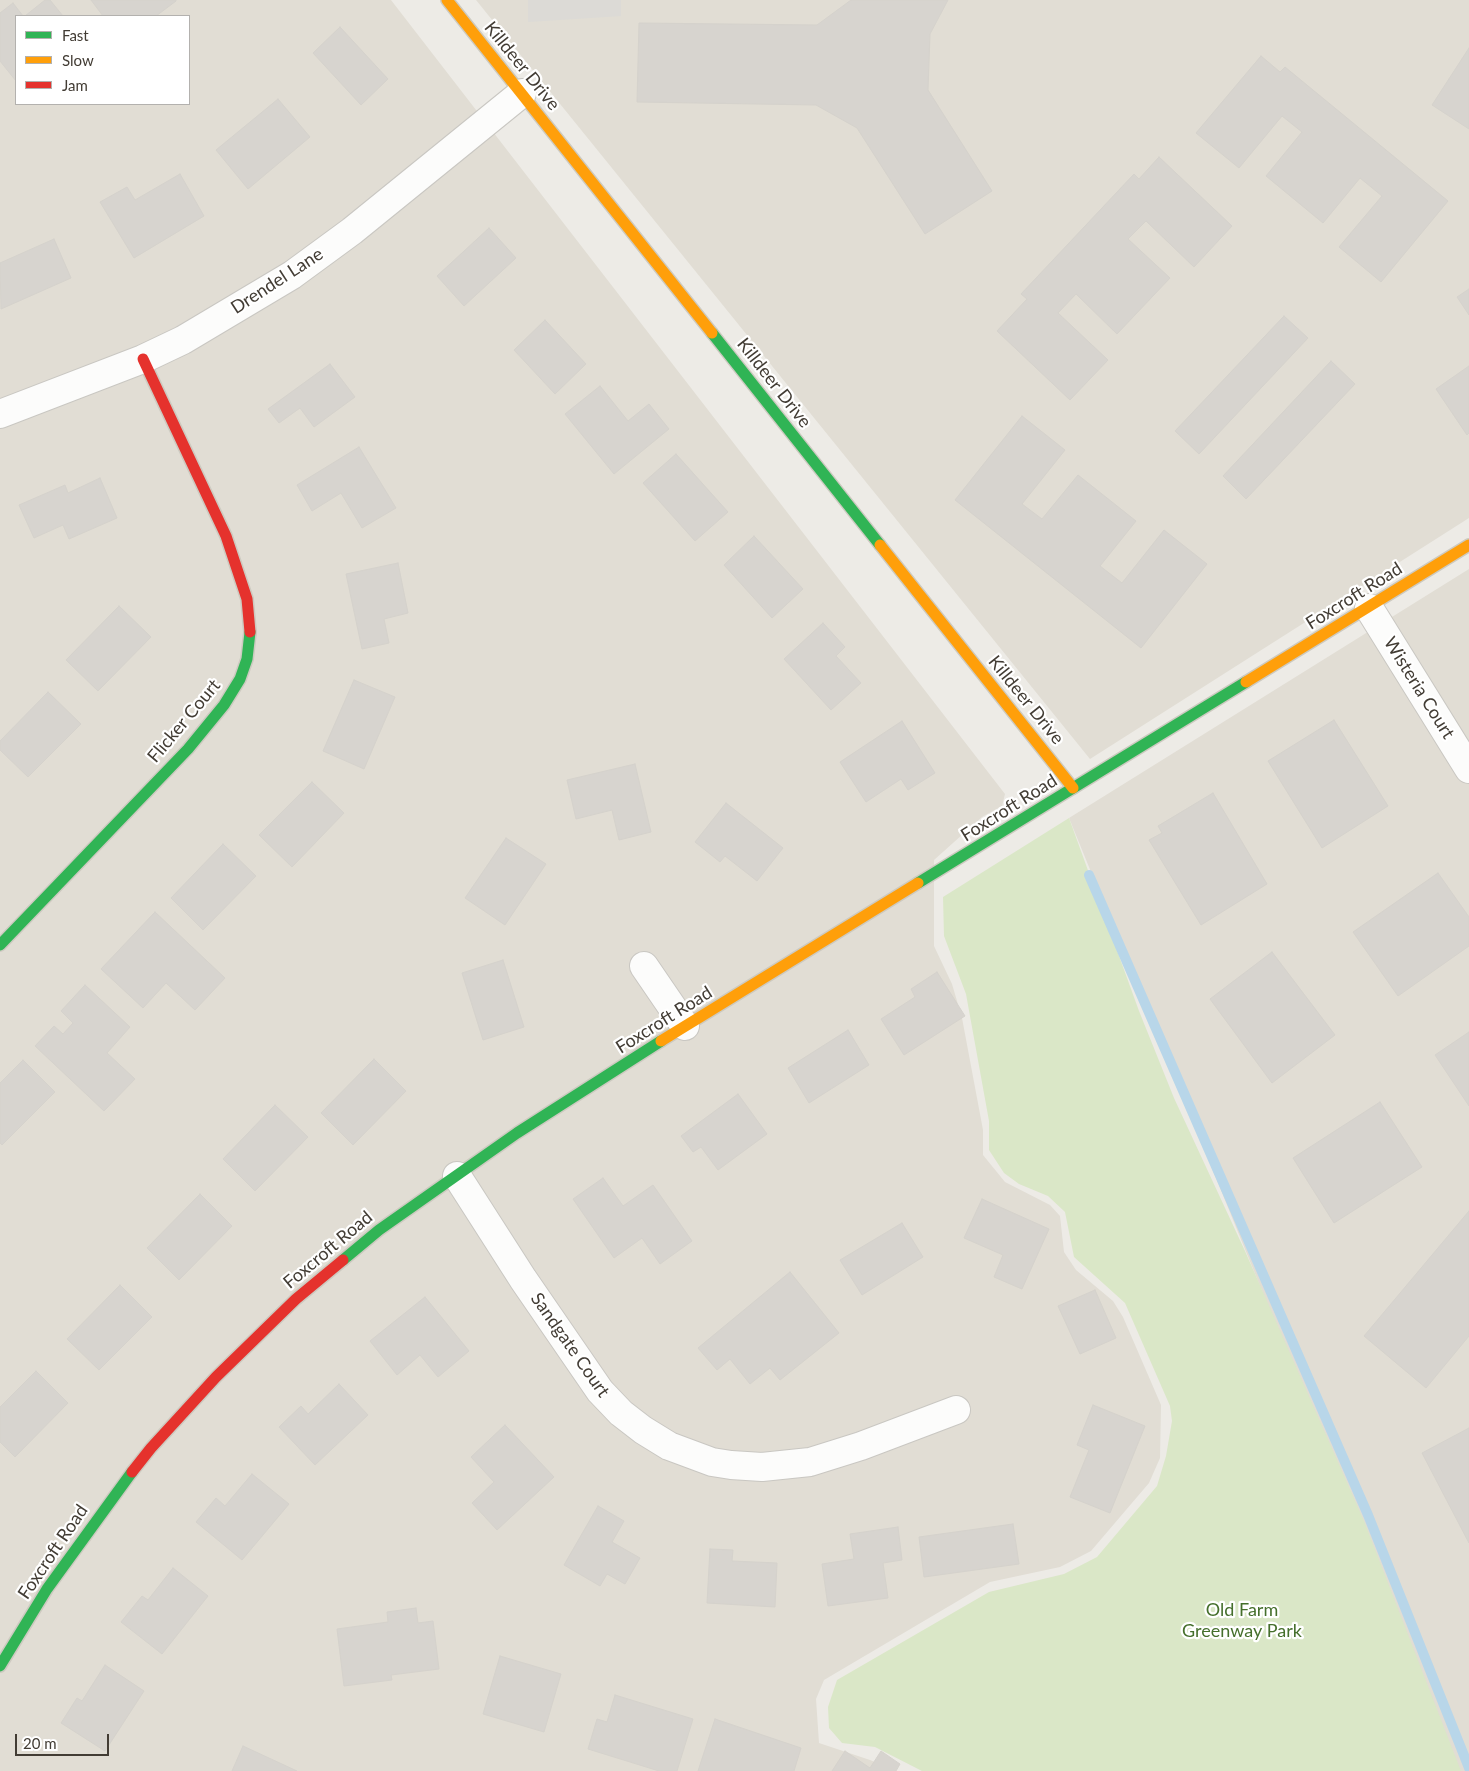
<!DOCTYPE html>
<style>
body{margin:0}
#map{position:relative;width:1469px;height:1771px;overflow:hidden;background:#edebe6;font-family:Lato,sans-serif}
canvas{display:block}
.legend{position:absolute;left:15px;top:15px;width:175px;height:90px;box-sizing:border-box;background:#fff;border:1px solid #b3b1ae;margin:0;padding:6px 9px;list-style:none;font-size:15px;color:#423c34}
.legend li{display:flex;align-items:center;gap:10px;height:25px}
.legend b{width:25px;border:1px solid #b3b1ae}
.scale{position:absolute;left:15px;top:1734px;width:94px;height:22px;box-sizing:border-box;border:2px solid #423c34;border-top:0;padding-left:6px;font-size:15px;line-height:18px;white-space:nowrap;color:#423c34;-webkit-text-stroke:4px #fff;paint-order:stroke}
</style>
<div id="map">
<canvas width="1469" height="1771"></canvas>
<ul class="legend">
<li><b style="height:6px;background:#30b455"></b>Fast</li>
<li><b style="height:6px;background:#ff9f0a"></b>Slow</li>
<li><b style="height:6px;background:#e5322d"></b>Jam</li>
</ul>
<div class="scale">20 m</div>
</div>
<script>
const c = document.querySelector('canvas').getContext('2d');
c.lineJoin = 'round';
function paint(path, color) { c.fillStyle = color; c.fill(path, 'evenodd'); }
const poly = rows => new Path2D(rows.map(r => 'M' + r).join(''));
function stroke(path, color, width, dash) { c.strokeStyle = color; c.lineWidth = width; c.lineCap = dash ? 'butt' : 'round'; c.setLineDash(dash || []); c.stroke(path); }
function write(font, color, halo, rows, align = 'center') {
  c.font = font + ' Lato,sans-serif'; c.lineWidth = 4.5; c.setLineDash([]); c.textBaseline = 'middle'; c.strokeStyle = halo; c.fillStyle = color; for (const [text, x, y, turn = 0] of rows) {
    c.save(); c.translate(x, y); c.rotate((+turn || 0) * Math.PI / 180); c.textAlign = isNaN(turn) ? turn : align; if (halo) c.strokeText(text, 0, 0); c.fillText(text, 0, 0); c.restore();
  }
}
paint(poly([
 [0,0,391,0,1005,794,1002,806,982,817,934,860,934,946,952,984,962,1018,983,1130,983,1155,1005,1182,1050,1205,1060,1216,1064,1252,1076,1270,1113,1301,1123,1317,1161,1405,1160,1458,1149,1483,1091,1551,1060,1567,990,1582,824,1680,816,1699,819,1743,870,1760,895,1771,0,1771],
 [16,16,189,16,189,104,16,104],
 [476,0,1469,0,1469,518,1090,759],
 [1469,569,1469,1771,1458,1771,1069,818]
]), '#e1ddd4');
paint(poly([
 [1069,818,1139,1011,1174,1098,1245,1251,1364,1521,1461,1771,922,1771,875,1747,842,1743,829,1728,828,1707,837,1680,989,1592,1064,1574,1097,1557,1157,1486,1166,1456,1172,1421,1170,1406,1125,1303,1074,1257,1065,1212,1048,1196,1019,1184,1004,1173,989,1150,989,1121,966,994,944,936,943,897]
]), '#dae7c7');
paint(poly([
 [528,0,621,0,621,16,528,22]
]), '#dcdad6');
stroke(poly([
 [1089,875,1368,1515,1469,1768]
]), '#b8d6e9', 10);
const building = poly([
 [45,0,50,0,63,16,25,16,45,0],
 [91,0,176,0,176,1,156,16,103,16,91,0],
 [851,0,948,0,930,34,928,90,992,191,925,234,857,128,816,105,637,102,639,23,817,25,851,0],
 [13,3,23,16,16,16,16,81,0,61,0,13,13,3],
 [340,27,388,79,361,105,313,53,340,27],
 [1469,48,1469,129,1432,105,1469,48],
 [1261,56,1280,72,1285,67,1448,201,1381,282,1339,247,1382,196,1360,178,1323,223,1266,176,1302,132,1282,116,1239,168,1196,133,1261,56],
 [278,99,310,137,248,189,216,150,278,99],
 [1159,157,1232,226,1194,267,1146,221,1128,239,1170,278,1117,334,1076,294,1058,313,1108,360,1070,400,997,331,1027,299,1021,294,1134,174,1139,179,1159,157],
 [180,174,204,216,134,258,100,202,127,187,135,200,180,174],
 [489,228,516,258,464,306,437,276,489,228],
 [54,239,71,278,1,309,0,263,54,239],
 [1469,289,1469,315,1457,297,1469,289],
 [1284,316,1308,338,1199,454,1175,431,1284,316],
 [545,320,586,364,555,394,514,350,545,320],
 [1331,361,1355,384,1246,499,1223,476,1331,361],
 [330,364,355,397,314,427,300,408,279,423,268,409,330,364],
 [1469,366,1469,433,1467,435,1436,389,1469,366],
 [600,386,628,421,649,404,669,429,614,474,565,414,600,386],
 [1022,416,1065,450,1022,504,1042,519,1078,475,1136,521,1100,566,1122,583,1164,530,1207,564,1141,648,955,500,1022,416],
 [359,447,396,508,362,528,341,493,312,511,297,485,359,447],
 [676,454,728,512,695,541,643,483,676,454],
 [100,478,117,518,69,539,63,525,34,538,19,505,65,485,68,493,100,478],
 [754,536,803,589,772,618,724,565,754,536],
 [398,563,408,613,384,619,389,643,362,649,346,574,398,563],
 [119,606,151,637,98,691,66,660,119,606],
 [823,623,845,647,836,656,861,683,831,710,784,659,823,623],
 [354,680,395,697,364,769,323,751,354,680],
 [48,692,81,724,28,777,0,750,0,741,48,692],
 [1334,720,1388,806,1322,848,1268,761,1334,720],
 [902,721,935,773,908,790,901,779,866,802,840,762,902,721],
 [635,764,651,832,619,840,612,810,576,819,567,780,635,764],
 [312,782,344,813,292,867,259,835,312,782],
 [1213,793,1267,884,1201,925,1149,840,1162,833,1158,826,1213,793],
 [726,803,783,848,757,881,725,856,720,862,695,842,726,803],
 [506,838,546,864,505,925,465,898,506,838],
 [223,844,256,876,203,930,171,898,223,844],
 [1438,873,1469,917,1469,946,1398,996,1353,932,1438,873],
 [155,912,225,978,195,1010,166,983,143,1008,101,969,155,912],
 [1272,952,1335,1035,1272,1083,1210,999,1272,952],
 [503,960,524,1027,483,1040,462,973,503,960],
 [937,972,965,1016,904,1055,881,1019,915,997,911,989,937,972],
 [85,985,130,1027,107,1053,135,1079,104,1111,35,1046,54,1026,63,1034,73,1023,61,1011,85,985],
 [848,1030,869,1065,809,1103,788,1068,848,1030],
 [1469,1032,1469,1106,1435,1055,1469,1032],
 [374,1059,406,1091,353,1145,321,1113,374,1059],
 [23,1060,55,1092,2,1145,0,1143,0,1083,23,1060],
 [738,1094,767,1134,718,1170,701,1147,693,1152,681,1136,738,1094],
 [1380,1102,1422,1167,1334,1223,1293,1158,1380,1102],
 [275,1105,308,1137,255,1191,223,1159,275,1105],
 [603,1178,623,1206,653,1185,692,1241,660,1264,642,1238,614,1258,573,1199,603,1178],
 [200,1194,232,1226,179,1280,147,1248,200,1194],
 [982,1199,1049,1229,1022,1289,994,1277,1003,1255,964,1238,982,1199],
 [1469,1211,1469,1336,1426,1388,1364,1336,1469,1211],
 [902,1223,923,1257,862,1295,840,1260,902,1223],
 [790,1272,839,1333,780,1380,770,1368,750,1384,730,1359,717,1370,698,1348,790,1272],
 [120,1285,152,1317,99,1370,67,1339,120,1285],
 [1095,1290,1116,1338,1080,1354,1058,1306,1095,1290],
 [425,1297,469,1351,438,1377,420,1355,397,1375,370,1341,425,1297],
 [36,1371,68,1403,15,1457,0,1442,0,1407,36,1371],
 [339,1384,368,1415,315,1465,279,1427,301,1406,308,1414,339,1384],
 [1093,1405,1145,1426,1110,1513,1070,1497,1089,1450,1077,1445,1093,1405],
 [505,1425,554,1477,497,1530,472,1503,494,1482,471,1457,505,1425],
 [1469,1428,1469,1543,1422,1453,1469,1428],
 [252,1474,289,1504,242,1560,196,1522,216,1498,225,1506,252,1474],
 [598,1506,624,1521,612,1542,640,1558,625,1584,607,1574,600,1586,564,1565,598,1506],
 [1013,1524,1019,1564,924,1577,919,1537,1013,1524],
 [898,1527,902,1560,883,1563,888,1598,828,1606,822,1564,854,1559,850,1534,898,1527],
 [710,1549,733,1550,732,1561,777,1563,775,1607,707,1603,710,1549],
 [173,1568,208,1596,162,1654,121,1622,142,1596,148,1600,173,1568],
 [416,1608,418,1623,433,1621,439,1669,391,1675,392,1680,344,1686,337,1629,388,1622,387,1612,416,1608],
 [500,1656,561,1674,544,1732,483,1714,500,1656],
 [105,1665,144,1691,105,1751,61,1723,77,1698,82,1701,105,1665],
 [615,1695,693,1719,677,1771,659,1771,588,1749,597,1719,607,1722,615,1695],
 [715,1719,801,1748,794,1771,698,1771,715,1719],
 [243,1746,297,1771,232,1771,243,1746],
 [845,1751,870,1768,881,1751,900,1764,896,1771,832,1771,845,1751]
]);
paint(building, '#d7d4cf');
stroke(building, '#d5d2cc', 1);
const street = poly([
 [0,414,143,359,183,340,292,275,352,231,522,93],
 [1369,608,1469,769],
 [644,966,685,1026],
 [457,1176,523,1279,600,1391,621,1413,643,1430,669,1446,712,1462,731,1465,762,1467,810,1462,861,1446,956,1410]
]);
const fast = poly([
 [712,333,880,545],
 [918,883,1246,682],
 [0,945,188,749,224,705,240,679,247,659,250,632],
 [343,1260,379,1230,517,1133,661,1041],
 [0,1666,47,1589,132,1472]
]);
const slow = poly([
 [447,0,712,333],
 [880,545,1073,788],
 [1246,682,1469,545],
 [661,1041,918,883]
]);
const jam = poly([
 [143,359,226,536,247,599,250,632],
 [132,1472,151,1448,216,1377,296,1299,343,1260]
]);
stroke(street, '#c9c7c2', 30);
stroke(fast, '#cdcac0', 14);
stroke(slow, '#cdcac0', 14);
stroke(jam, '#cdcac0', 14);
stroke(street, '#fcfcfb', 28);
stroke(fast, '#30b455', 11);
stroke(slow, '#ff9f0a', 11);
stroke(jam, '#e5322d', 11);
write('18px', '#423c34', '#fff', [
 ["Killdeer Drive",522,66,51],
 ["Drendel Lane",277,281,-33],
 ["Killdeer Drive",774,383,52],
 ["Foxcroft Road",1354,596,-32],
 ["Wisteria Court",1419,688,58],
 ["Killdeer Drive",1026,700,51],
 ["Flicker Court",184,721,-50],
 ["Foxcroft Road",1009,808,-32],
 ["Foxcroft Road",664,1020,-32],
 ["Foxcroft Road",328,1250,-40],
 ["Sandgate Court",570,1345,55],
 ["Foxcroft Road",53,1552,-56]
]);
write('18px', '#456f2c', '#fff', [
 ["Old Farm",1242,1610],
 ["Greenway Park",1242,1631]
]);
</script>
